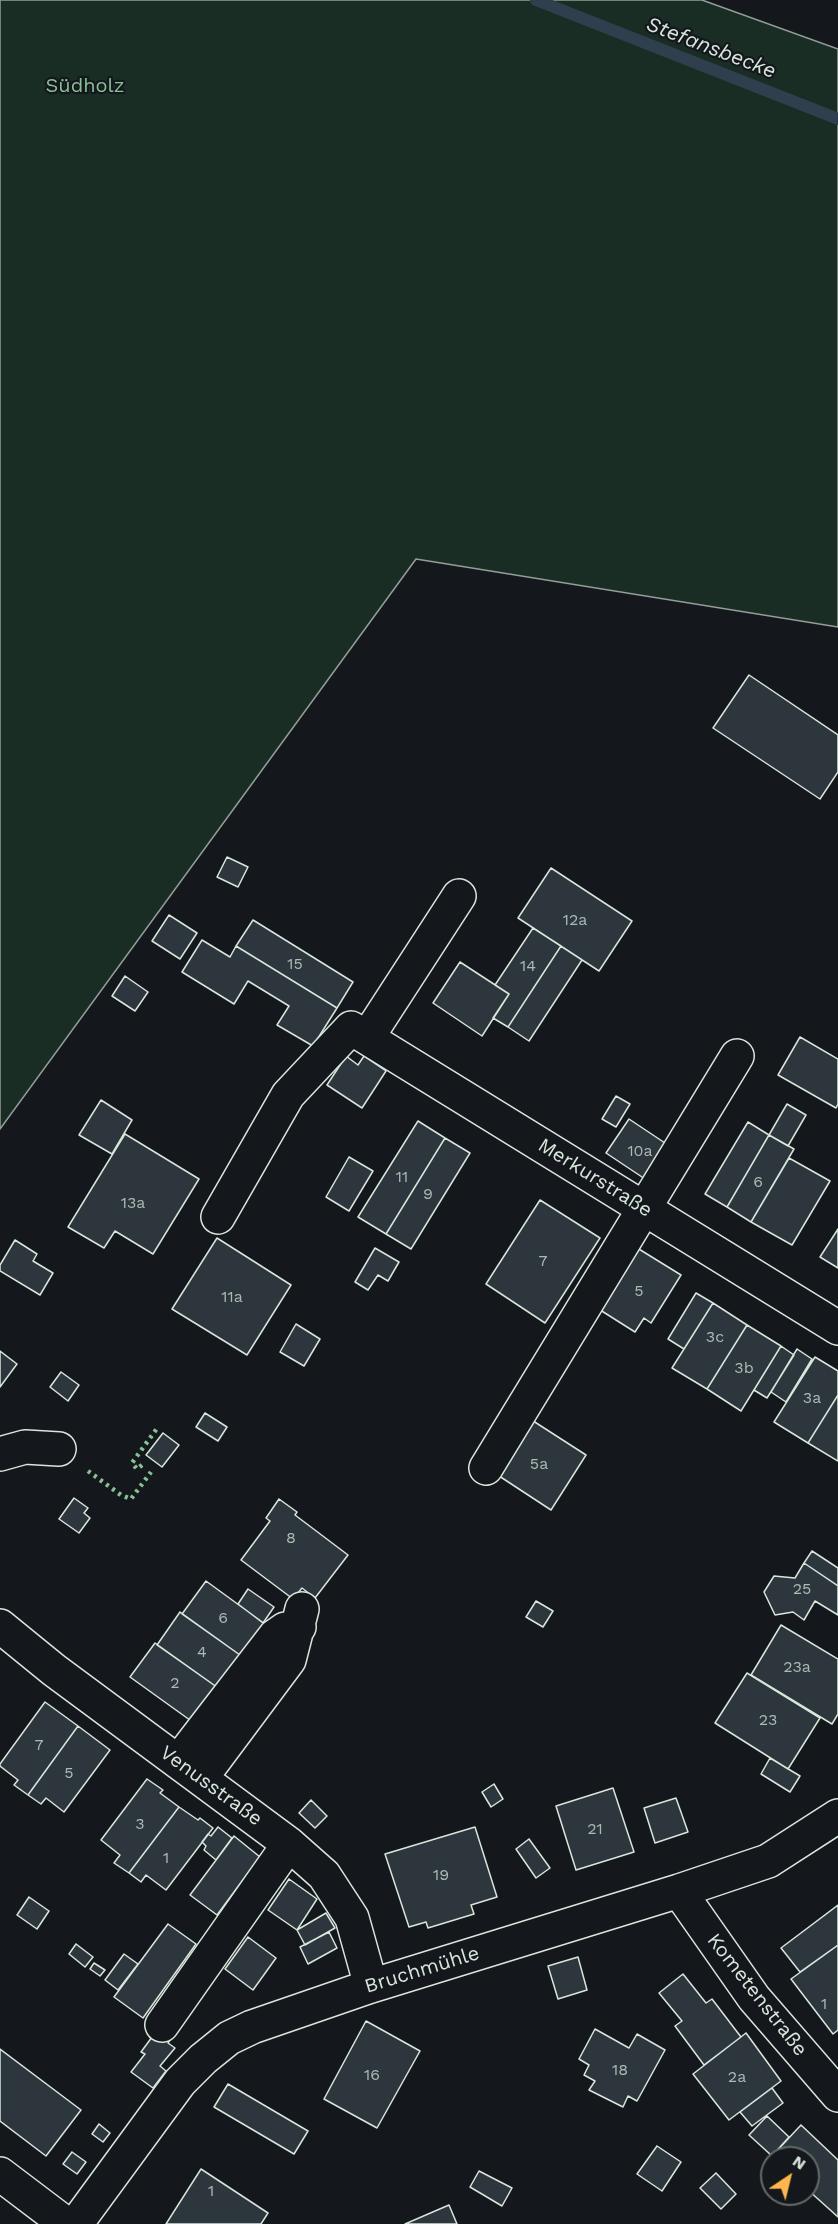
<!DOCTYPE html>
<meta charset="utf-8">
<style>
body{margin:0}
#map{position:relative;width:838px;height:2224px;overflow:hidden;background:#14181c;font-family:"Work Sans",sans-serif}
canvas{display:block}
.north{position:absolute;left:760px;top:2146px;width:60px;height:60px;box-sizing:border-box;background:#14181c;border:2px solid #626a69;border-radius:50%;rotate:35deg;font-size:16px;font-weight:700;line-height:24px;text-align:center;color:#d8e6dc}
.north::after{content:'';display:block;margin:auto;width:21px;height:27px;background:#ffb74d;clip-path:polygon(50% 0,100% 100%,50% 72%,0 100%)}
</style>
<div id="map">
<canvas width="838" height="2224"></canvas>
<div class="north">N</div>
</div>
<script>
const c = document.querySelector('canvas').getContext('2d');
c.lineJoin = 'round';
function paint(path, color) { c.fillStyle = color; c.fill(path, 'evenodd'); }
const poly = rows => new Path2D(rows.map(r => 'M' + r).join(''));
function stroke(path, color, width, dash) { c.strokeStyle = color; c.lineWidth = width; c.lineCap = dash ? 'butt' : 'round'; c.setLineDash(dash || []); c.stroke(path); }
function write(font, color, halo, rows, align = 'center') {
  c.font = font + ' "Work Sans",sans-serif'; c.lineWidth = 4.5; c.setLineDash([]); c.textBaseline = 'middle'; c.strokeStyle = halo; c.fillStyle = color; for (const [text, x, y, turn = 0] of rows) {
    c.save(); c.translate(x, y); c.rotate((+turn || 0) * Math.PI / 180); c.textAlign = isNaN(turn) ? turn : align; if (halo) c.strokeText(text, 0, 0); c.fillText(text, 0, 0); c.restore();
  }
}
const green = poly([
 [0,0,702,0,838,49,838,627,416,559,0,1129,0,0]
]);
paint(green, '#1a2d24');
stroke(green, '#939e99', 1.5);
stroke(poly([
 [536,0,838,119]
]), '#2f3f4d', 12);
const building = poly([
 [749,675,838,735,838,772,820,799,713,728,749,675],
 [227,857,248,867,238,887,217,877,227,857],
 [551,868,632,921,599,971,518,918,551,868],
 [169,915,197,933,180,959,152,941,169,915],
 [253,920,353,982,337,1008,236,946,253,920],
 [533,928,561,946,508,1027,493,1018,509,994,495,985,533,928],
 [202,940,230,957,236,946,337,1008,313,1046,277,1025,289,1006,248,981,234,1004,182,972,202,940],
 [561,946,582,960,529,1041,508,1027,561,946],
 [460,962,509,994,482,1036,433,1003,460,962],
 [125,976,148,992,135,1011,112,996,125,976],
 [800,1037,838,1059,838,1104,836,1108,778,1075,800,1037],
 [346,1056,358,1065,364,1056,386,1071,362,1108,327,1085,346,1056],
 [616,1096,630,1104,616,1127,602,1119,616,1096],
 [101,1100,132,1120,112,1154,79,1135,101,1100],
 [787,1104,806,1115,788,1146,769,1135,787,1104],
 [629,1119,674,1149,651,1183,606,1153,629,1119],
 [418,1121,445,1138,386,1234,358,1217,418,1121],
 [748,1122,769,1135,727,1207,705,1194,748,1122],
 [125,1134,199,1179,153,1254,115,1231,104,1248,68,1227,125,1134],
 [769,1135,794,1149,751,1222,727,1207,769,1135],
 [445,1138,470,1153,411,1249,386,1234,445,1138],
 [349,1157,373,1171,349,1211,326,1197,349,1157],
 [789,1158,830,1181,792,1245,751,1222,789,1158],
 [540,1200,600,1238,545,1323,486,1284,540,1200],
 [838,1229,838,1268,820,1257,838,1229],
 [217,1238,291,1285,247,1355,172,1309,217,1238],
 [15,1240,37,1254,33,1261,53,1273,40,1295,0,1271,0,1265,15,1240],
 [634,1246,681,1275,651,1323,644,1318,635,1332,597,1308,634,1246],
 [375,1248,399,1262,388,1281,378,1275,368,1290,355,1282,375,1248],
 [696,1293,713,1303,684,1349,668,1339,696,1293],
 [713,1303,747,1325,707,1389,672,1368,713,1303],
 [296,1324,320,1339,304,1366,280,1352,296,1324],
 [747,1325,781,1346,741,1411,707,1389,747,1325],
 [781,1346,794,1355,767,1398,754,1390,781,1346],
 [797,1349,812,1359,786,1402,771,1392,797,1349],
 [0,1351,17,1364,0,1387,0,1351],
 [815,1357,838,1371,838,1395,808,1443,774,1422,815,1357],
 [61,1372,79,1385,68,1401,50,1387,61,1372],
 [838,1395,838,1461,808,1443,838,1395],
 [205,1413,227,1427,218,1441,196,1427,205,1413],
 [527,1417,586,1455,551,1510,493,1472,527,1417],
 [163,1433,179,1445,162,1467,146,1455,163,1433],
 [74,1498,88,1508,84,1513,90,1518,79,1533,59,1519,74,1498],
 [279,1499,297,1512,295,1515,348,1555,315,1598,302,1588,293,1599,241,1560,270,1521,266,1518,279,1499],
 [812,1551,838,1568,838,1586,804,1563,812,1551],
 [804,1563,838,1586,838,1615,815,1601,804,1620,793,1612,775,1615,764,1592,774,1576,795,1578,804,1563],
 [206,1581,265,1624,247,1660,182,1614,206,1581],
 [248,1589,274,1607,263,1623,238,1604,248,1589],
 [536,1601,553,1611,543,1627,526,1617,536,1601],
 [180,1612,247,1660,221,1690,157,1645,180,1612],
 [781,1625,838,1659,838,1714,832,1724,751,1675,781,1625],
 [155,1643,221,1690,194,1723,130,1677,155,1643],
 [747,1673,820,1718,788,1769,715,1723,747,1673],
 [45,1702,78,1726,28,1795,14,1785,18,1780,0,1766,0,1764,45,1702],
 [78,1726,110,1750,64,1812,46,1798,41,1804,28,1795,78,1726],
 [770,1758,800,1776,790,1792,761,1774,770,1758],
 [147,1779,163,1790,160,1793,179,1807,129,1873,114,1863,120,1855,101,1840,147,1779],
 [494,1784,503,1799,491,1807,482,1792,494,1784],
 [613,1788,634,1852,576,1870,556,1806,613,1788],
 [676,1798,688,1832,655,1843,644,1808,676,1798],
 [311,1800,327,1816,315,1828,299,1813,311,1800],
 [179,1807,198,1820,200,1818,213,1828,166,1890,146,1875,141,1882,129,1873,179,1807],
 [218,1827,232,1838,216,1860,204,1850,206,1846,202,1842,208,1834,211,1836,218,1827],
 [475,1827,497,1897,471,1905,474,1914,428,1928,426,1922,409,1927,385,1854,475,1827],
 [234,1836,260,1857,217,1915,190,1895,234,1836],
 [529,1839,550,1868,536,1878,516,1849,529,1839],
 [289,1879,317,1899,297,1930,268,1910,289,1879],
 [29,1897,49,1911,37,1929,17,1915,29,1897],
 [838,1905,838,1945,800,1972,781,1948,838,1905],
 [326,1913,335,1928,305,1945,297,1930,326,1913],
 [168,1924,196,1944,143,2018,114,1997,168,1924],
 [329,1932,337,1948,308,1964,300,1947,329,1932],
 [248,1937,276,1958,253,1990,225,1969,248,1937],
 [76,1944,93,1957,85,1967,69,1954,76,1944],
 [838,1945,838,2030,833,2034,791,1979,838,1945],
 [124,1954,138,1964,118,1990,105,1980,124,1954],
 [578,1957,587,1990,558,1999,548,1966,578,1957],
 [94,1963,105,1970,100,1976,90,1969,94,1963],
 [683,1974,706,2003,712,1999,741,2037,704,2065,675,2026,682,2021,659,1993,683,1974],
 [366,2021,420,2051,377,2128,324,2099,366,2021],
 [595,2029,629,2048,637,2034,665,2050,637,2101,628,2096,623,2107,589,2090,595,2081,584,2075,589,2065,579,2059,595,2029],
 [155,2033,170,2040,168,2043,175,2048,160,2066,166,2071,153,2088,131,2072,145,2054,141,2052,155,2033],
 [746,2033,781,2081,729,2120,693,2074,746,2033],
 [0,2049,81,2110,46,2156,0,2121,0,2049],
 [228,2084,308,2131,294,2154,214,2107,228,2084],
 [772,2088,783,2103,752,2126,740,2112,772,2088],
 [767,2116,789,2137,772,2156,749,2135,767,2116],
 [99,2124,110,2133,103,2142,92,2134,99,2124],
 [801,2125,838,2160,838,2217,808,2190,808,2158,774,2158,772,2156,801,2125],
 [657,2146,681,2162,662,2191,637,2174,657,2146],
 [72,2152,86,2162,77,2174,63,2164,72,2152],
 [201,2169,268,2213,261,2224,166,2224,201,2169],
 [479,2171,512,2188,502,2206,470,2187,479,2171],
 [716,2173,736,2194,721,2209,700,2188,716,2173],
 [449,2205,457,2224,405,2224,449,2205]
]);
paint(building, '#2c363c');
stroke(building, '#d8e6dc', 1.5);
const minor = poly([
 [367,1038,459,896],
 [218,1217,288,1095,351,1028,838,1328],
 [0,1454,25,1447,59,1449],
 [486,1468,737,1056],
 [0,1626,54,1670,289,1844,324,1875,352,1918,371,1986],
 [178,1762,275,1636,285,1629,299,1627],
 [201,1778,289,1660,302,1609],
 [679,1891,754,1998,838,2095],
 [162,2025,289,1844],
 [0,2174,66,2224],
 [76,2224,180,2082,203,2059,229,2038,252,2027,371,1986,679,1891,768,1861,838,1816]
]);
stroke(minor, '#d8e6dc', 36);
stroke(minor, '#14181c', 33);
stroke(poly([
 [142,1465,137,1469,132,1463,158,1427],
 [88,1471,121,1495,131,1499,151,1472]
]), '#8ac095', 4.5, [3, 4.5]);
write('16px', '#adbab4', null, [
 ["12a",575,920],
 ["15",295,964],
 ["14",528,966],
 ["10a",640,1151],
 ["11",402,1177],
 ["6",758,1182],
 ["9",428,1194],
 ["13a",133,1203],
 ["7",543,1261],
 ["5",639,1291],
 ["11a",232,1297],
 ["3c",715,1337],
 ["3b",744,1368],
 ["3a",812,1398],
 ["5a",539,1464],
 ["8",291,1538],
 ["25",802,1589],
 ["6",223,1618],
 ["4",202,1652],
 ["23a",797,1667],
 ["2",175,1683],
 ["23",768,1720],
 ["7",39,1745],
 ["5",69,1773],
 ["3",140,1824],
 ["21",595,1829],
 ["1",166,1858],
 ["19",441,1875],
 ["1",824,2004],
 ["18",620,2070],
 ["16",372,2075],
 ["2a",737,2077],
 ["1",211,2191]
]);
write('20px', '#8ac095', '#14181c', [
 ["Südholz",85,86]
]);
write('20px', '#d8e6dc', '#14181c', [
 ["Merkurstraße",595,1178,32],
 ["Venusstraße",211,1786,36],
 ["Bruchmühle",422,1970,-17],
 ["Kometenstraße",757,1995,52]
]);
write('italic 21px', '#d8e6dc', '#14181c', [
 ["Stefansbecke",711,48,21]
]);
</script>
